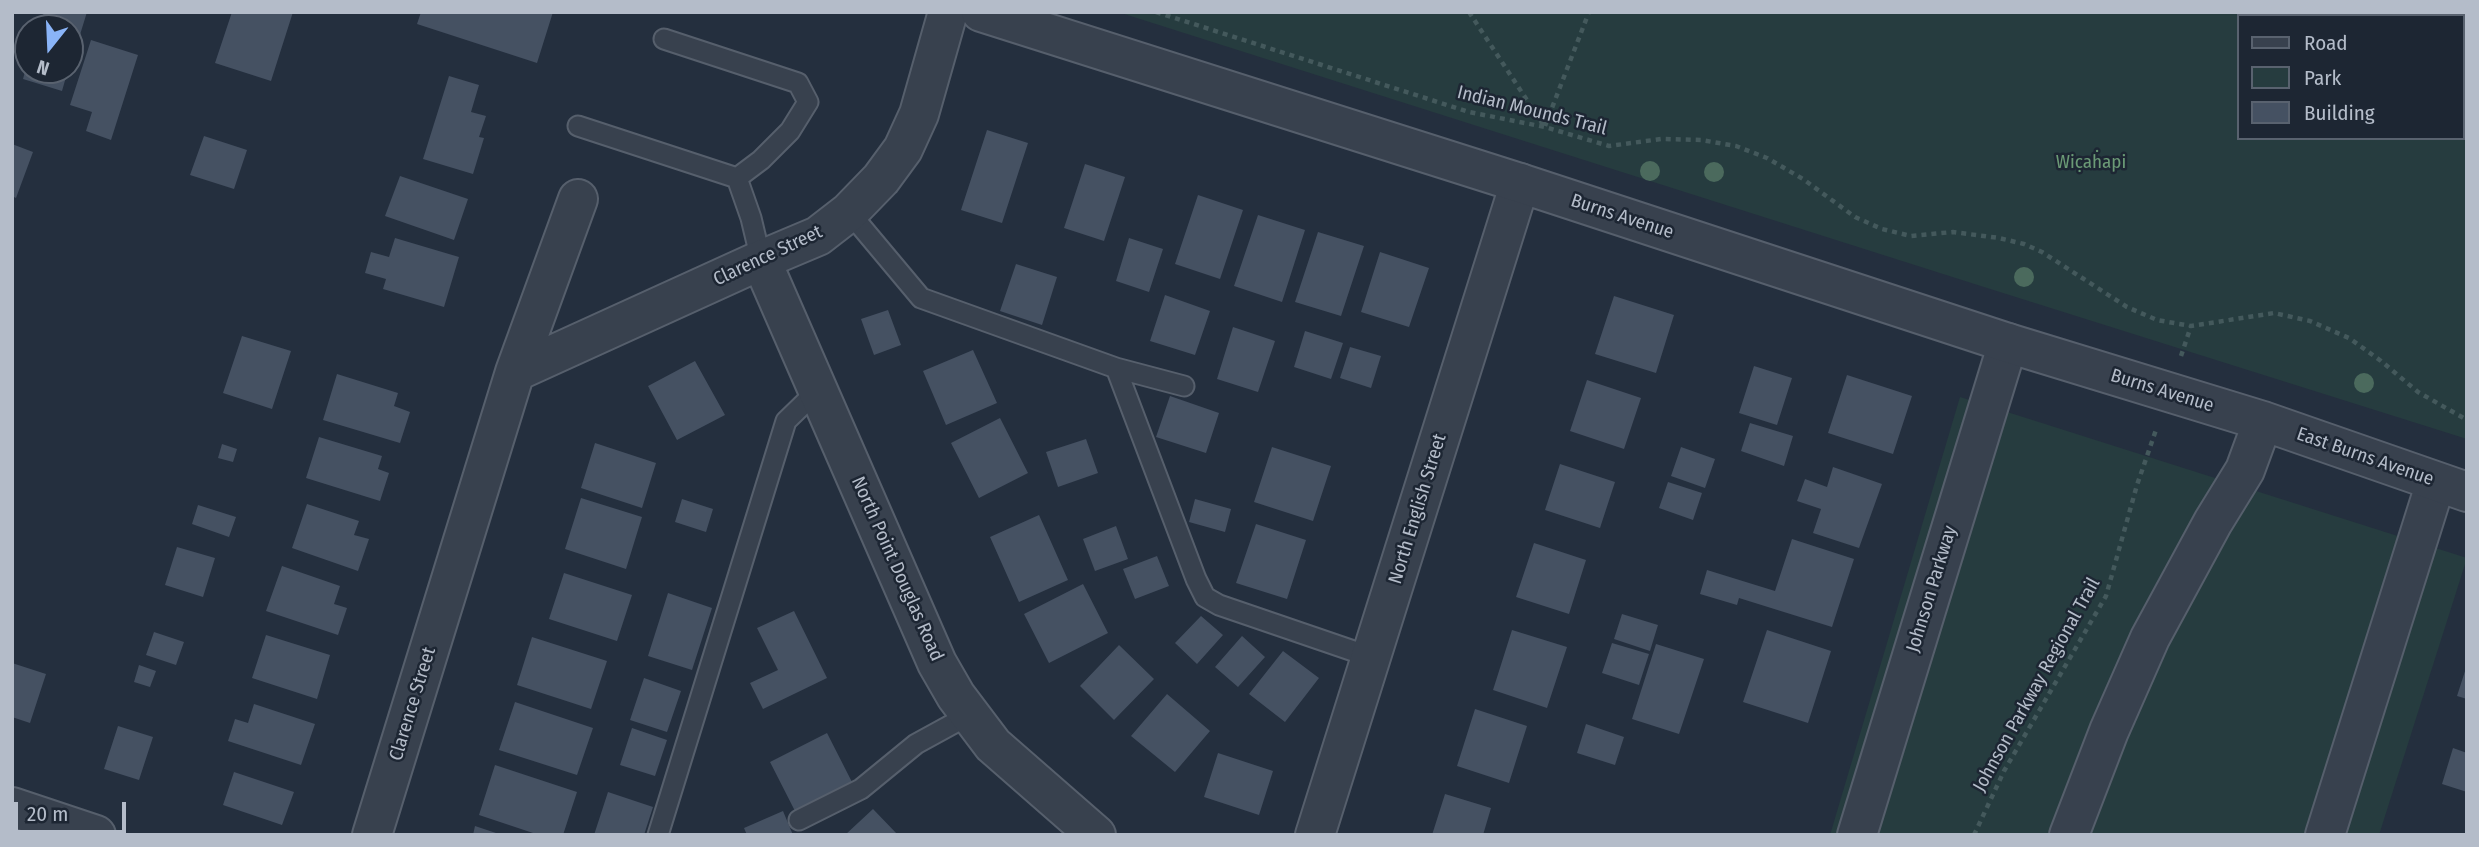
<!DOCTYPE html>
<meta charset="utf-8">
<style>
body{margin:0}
#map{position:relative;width:2479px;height:847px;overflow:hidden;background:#242f3e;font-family:"Fira Sans Condensed",sans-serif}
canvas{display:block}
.frame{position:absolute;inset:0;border:14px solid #b4bcc9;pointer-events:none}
.legend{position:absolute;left:2237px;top:14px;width:228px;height:126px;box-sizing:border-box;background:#1d2633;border:2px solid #59626f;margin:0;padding:9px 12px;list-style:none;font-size:21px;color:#b4bcc9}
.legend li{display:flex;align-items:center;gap:14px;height:35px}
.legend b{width:35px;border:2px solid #59626f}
.north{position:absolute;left:14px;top:14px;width:70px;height:70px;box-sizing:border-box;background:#1d2633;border:2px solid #59626f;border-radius:50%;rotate:198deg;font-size:19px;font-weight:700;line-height:28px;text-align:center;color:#b4bcc9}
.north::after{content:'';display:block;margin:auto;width:24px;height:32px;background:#8ab4f8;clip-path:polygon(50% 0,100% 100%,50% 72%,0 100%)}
.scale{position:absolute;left:14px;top:802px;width:112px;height:32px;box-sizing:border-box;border:4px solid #b4bcc9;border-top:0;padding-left:9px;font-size:21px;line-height:24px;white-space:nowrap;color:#b4bcc9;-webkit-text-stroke:5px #1d2633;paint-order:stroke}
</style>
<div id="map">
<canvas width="2479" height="847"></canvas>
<div class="frame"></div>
<ul class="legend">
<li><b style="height:9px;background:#38414e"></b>Road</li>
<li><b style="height:19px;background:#263c3f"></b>Park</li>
<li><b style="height:19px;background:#455162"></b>Building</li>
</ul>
<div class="north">N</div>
<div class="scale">20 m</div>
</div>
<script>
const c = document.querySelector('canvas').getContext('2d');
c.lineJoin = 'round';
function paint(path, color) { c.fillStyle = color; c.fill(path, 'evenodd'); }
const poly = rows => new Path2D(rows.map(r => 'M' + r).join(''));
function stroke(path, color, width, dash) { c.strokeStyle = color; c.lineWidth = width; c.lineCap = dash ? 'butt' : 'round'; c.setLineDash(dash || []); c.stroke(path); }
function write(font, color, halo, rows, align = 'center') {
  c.font = font + ' "Fira Sans Condensed",sans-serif'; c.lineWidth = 5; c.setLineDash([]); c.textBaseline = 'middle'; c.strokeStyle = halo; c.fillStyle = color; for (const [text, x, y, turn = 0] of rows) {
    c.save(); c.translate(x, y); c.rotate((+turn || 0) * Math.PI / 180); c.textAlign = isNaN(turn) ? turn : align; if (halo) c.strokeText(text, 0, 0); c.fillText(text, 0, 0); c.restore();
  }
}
paint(poly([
 [1118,12,2467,12,2467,439,1984,287],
 [2239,16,2463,16,2463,138,2239,138],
 [1960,397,2467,558,2379,835,1830,835]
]), '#263c3f');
paint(poly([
 [44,12,87,12,71,64,70,28,39,28],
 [232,12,293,12,271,81,215,63],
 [421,12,553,12,537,63,417,24],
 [91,40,138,55,111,140,86,131,92,112,70,105],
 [27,64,28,70,68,70,62,91,23,79],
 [449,76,479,85,471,112,486,116,479,137,484,138,473,174,423,159],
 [987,130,1028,143,1002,223,961,210],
 [204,136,247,150,234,189,190,175],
 [12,144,33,152,16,198,12,196],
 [1085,164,1125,177,1104,241,1064,228],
 [400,176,468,199,454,240,385,216],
 [1198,195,1243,210,1220,279,1175,264],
 [1258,215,1305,230,1282,302,1234,286],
 [1318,232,1364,246,1341,316,1295,302],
 [395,238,459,257,444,307,383,289,386,279,365,273,371,252,389,257],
 [1129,238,1163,249,1149,292,1116,281],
 [1380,252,1429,268,1409,327,1361,312],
 [1016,264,1057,277,1042,325,1000,311],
 [1165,295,1210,311,1195,355,1150,341],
 [1614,296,1674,315,1656,373,1595,354],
 [888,310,901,345,874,355,861,319],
 [1233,327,1275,341,1258,392,1217,379],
 [1305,331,1343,343,1331,379,1294,367],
 [242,336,291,351,272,409,223,393],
 [1350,347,1381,356,1371,388,1340,378],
 [973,350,997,403,946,425,923,371],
 [695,361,725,415,677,440,648,386],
 [1754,366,1792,378,1777,425,1739,413],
 [337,374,398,393,394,406,410,412,400,443,323,420],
 [1847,375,1912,396,1893,454,1828,433],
 [1587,380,1641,398,1624,449,1570,431],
 [1170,396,1219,413,1206,453,1156,437],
 [1000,418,1028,473,979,498,951,443],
 [1750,423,1793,436,1784,466,1741,451],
 [319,437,382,456,378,469,389,473,380,501,306,478],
 [1086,439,1098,473,1058,487,1046,452],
 [595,443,656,463,642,508,581,488],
 [222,444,237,449,233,462,218,458],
 [1272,447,1331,466,1313,521,1254,502],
 [1681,447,1715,459,1705,488,1671,476],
 [1560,464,1615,482,1600,528,1545,510],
 [1833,467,1882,484,1859,548,1813,533,1821,509,1797,501,1805,479,1827,487],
 [1668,482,1702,493,1693,520,1659,508],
 [581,498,642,517,626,569,565,549],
 [682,499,713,509,706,532,675,522],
 [1195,499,1231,509,1225,532,1189,522],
 [307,504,359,521,354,535,369,539,358,571,292,548],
 [198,505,236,517,229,537,192,524],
 [1039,515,1068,580,1019,602,990,537],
 [1256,524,1306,540,1287,599,1236,583],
 [1116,526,1128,559,1095,571,1083,539],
 [1792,539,1854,559,1832,627,1739,598,1737,605,1700,594,1707,570,1775,591],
 [1534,543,1586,560,1569,614,1516,597],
 [177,547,215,558,203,597,165,585],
 [1157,556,1169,586,1135,599,1123,569],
 [282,566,340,586,334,604,347,608,338,635,266,611],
 [564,573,632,595,617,641,549,619],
 [1083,584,1108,633,1049,663,1024,614],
 [668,593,712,608,692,670,648,656],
 [794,611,827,678,763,709,750,683,778,670,757,628],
 [1622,614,1658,625,1650,651,1614,639],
 [1201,616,1223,635,1197,664,1175,643],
 [1512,630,1567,647,1547,708,1493,690],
 [1767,630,1831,651,1808,723,1743,702],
 [154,632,184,642,176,665,146,655],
 [266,635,330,655,317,699,252,678],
 [1242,636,1265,657,1238,687,1215,667],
 [532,637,607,661,591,709,517,685],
 [1612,643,1649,654,1639,685,1602,673],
 [1656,644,1704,659,1679,734,1632,719],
 [1119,645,1154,679,1114,720,1080,686],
 [1283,651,1319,678,1285,722,1249,694],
 [12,663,46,674,30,723,12,717],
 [139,665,156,671,150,687,134,682],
 [2466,668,2467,668,2467,699,2457,696],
 [644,678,681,691,667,732,630,720],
 [1167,694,1210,731,1175,772,1131,736],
 [515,702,593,728,577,775,499,750],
 [254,704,315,724,301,765,228,741,235,719,248,723],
 [1475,709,1527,726,1509,783,1457,766],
 [1586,724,1624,737,1615,765,1577,753],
 [118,726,153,737,139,780,104,769],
 [632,728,667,740,655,776,620,765],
 [827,733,853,784,796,813,770,762],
 [2453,748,2467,753,2467,792,2442,784],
 [1218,753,1273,771,1259,815,1204,797],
 [495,765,577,792,563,835,539,835,479,815],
 [234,772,294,792,282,825,223,805],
 [608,792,653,807,644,835,594,835],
 [1445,794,1491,808,1483,835,1432,835],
 [873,809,898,835,845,835],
 [783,811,793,835,747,835,744,828],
 [475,826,499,834,499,835,473,835]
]), '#455162');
const service = poly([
 [664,39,798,83,808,102,790,131,761,160,737,178],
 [578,126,737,178,751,218,761,260],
 [849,212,921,298,1116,368,1184,386],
 [1116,368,1196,579,1205,597,1219,605,1371,657],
 [799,820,861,789,916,744,969,715],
 [658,835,786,421,819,389]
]);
const minor = poly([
 [761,260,937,663,956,696,993,745,1096,835],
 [515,372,761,260,818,236,849,212,881,179,903,149,919,114,948,12],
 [12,807,96,835],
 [372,835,515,372,578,199],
 [1315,835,1520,183],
 [1857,835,2008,343],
 [2325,835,2436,482]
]);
const tertiary = poly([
 [981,12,1520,183,2008,343,2263,421,2467,492],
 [2069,835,2109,731,2150,638,2213,522,2245,470,2263,421]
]);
stroke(service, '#565f6c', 23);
stroke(minor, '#565f6c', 42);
stroke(tertiary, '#565f6c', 42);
stroke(poly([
 [1156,12,1469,112,1545,127,1609,146,1661,139,1701,140,1736,146,1767,158,1803,179,1855,217,1882,229,1911,236,1953,232,1999,238,2024,244,2042,252,2127,307,2157,320,2191,326,2274,313,2310,321,2349,338,2381,361,2418,392,2467,420],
 [1469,12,1544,126],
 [1545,126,1589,12],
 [2181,356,2191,326],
 [1974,835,2004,771,2106,596,2137,485,2157,427]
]), '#44595c', 4.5, [5, 5]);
stroke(service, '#38414e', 19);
stroke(minor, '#38414e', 38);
stroke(tertiary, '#38414e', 38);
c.fillStyle = '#4b6a5d';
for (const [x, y] of [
 [1650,171],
 [1714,172],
 [2024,277],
 [2364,383]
]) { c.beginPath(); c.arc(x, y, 10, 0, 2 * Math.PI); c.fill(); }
write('19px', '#b4bcc9', '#1d2633', [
 ["Indian Mounds Trail",1532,111,14],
 ["Burns Avenue",1622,217,18],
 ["Clarence Street",768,256,-25],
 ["Burns Avenue",2162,391,17],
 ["East Burns Avenue",2365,457,19],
 ["North English Street",1418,509,-73],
 ["North Point Douglas Road",897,569,66],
 ["Johnson Parkway",1932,589,-73],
 ["Johnson Parkway Regional Trail",2037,685,-61],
 ["Clarence Street",413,704,-73]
]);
write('19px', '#6b9a76', '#1d2633', [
 ["Wic̣aḣapi",2091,163]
]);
</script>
